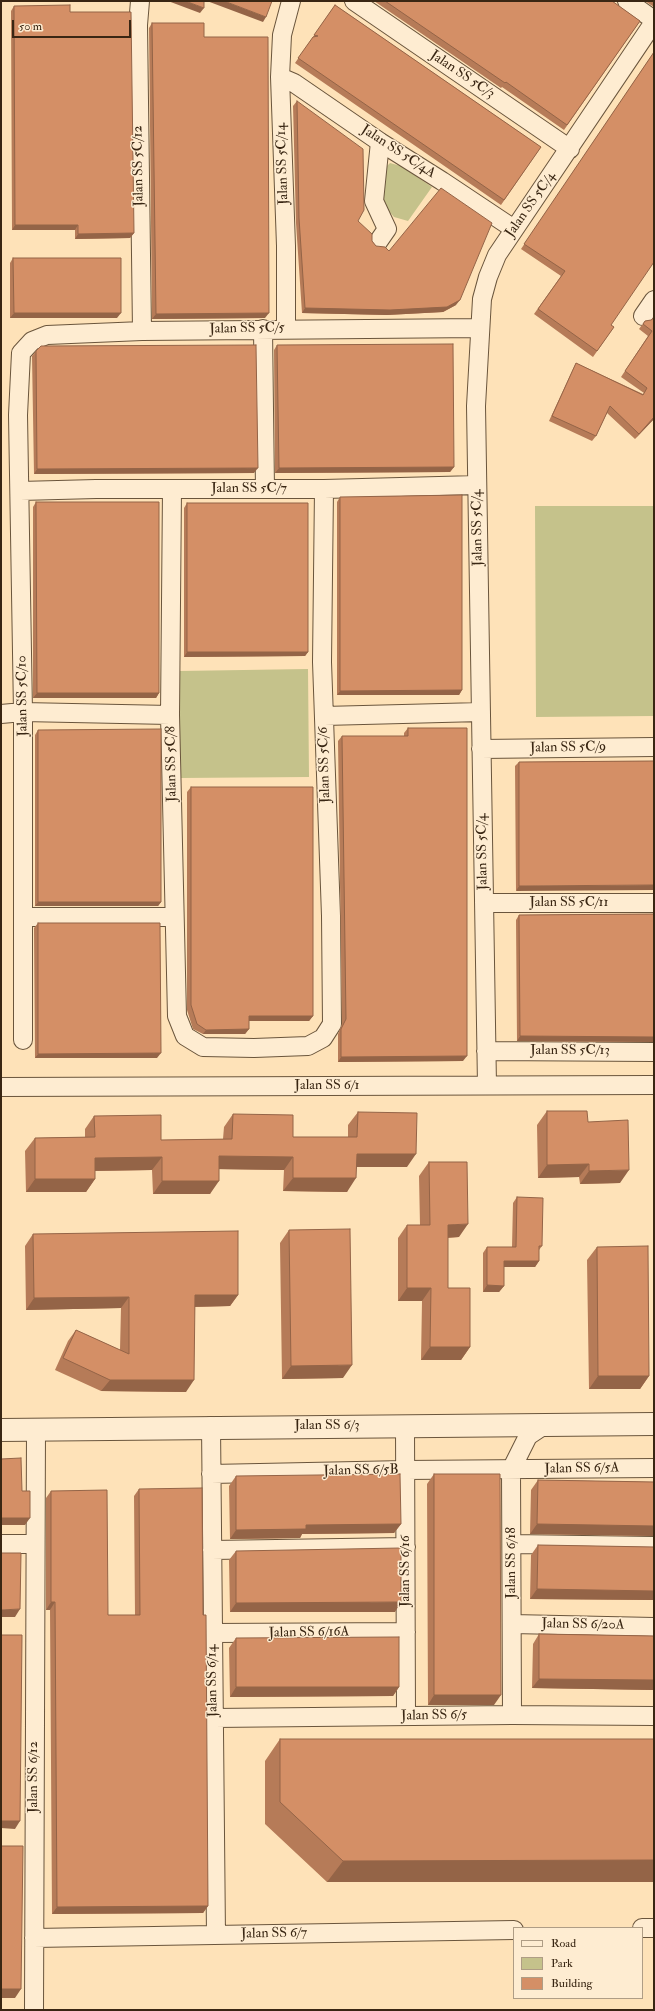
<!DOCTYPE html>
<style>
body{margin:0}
#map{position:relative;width:655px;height:2011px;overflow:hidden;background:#fee2b8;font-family:"IM FELL Double Pica",serif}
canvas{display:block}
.frame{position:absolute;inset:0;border:2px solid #392613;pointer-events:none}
.legend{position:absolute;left:513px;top:1927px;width:130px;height:72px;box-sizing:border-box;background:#feecd1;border:1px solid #af9d85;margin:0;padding:5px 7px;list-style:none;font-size:12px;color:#392613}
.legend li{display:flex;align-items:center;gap:8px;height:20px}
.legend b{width:20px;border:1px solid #af9d85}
.scale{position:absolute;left:12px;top:20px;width:119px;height:18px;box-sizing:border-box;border:2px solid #392613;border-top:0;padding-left:5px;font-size:12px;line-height:14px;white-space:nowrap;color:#392613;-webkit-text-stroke:3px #feecd1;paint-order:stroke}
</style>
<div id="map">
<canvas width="655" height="2011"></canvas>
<div class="frame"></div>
<ul class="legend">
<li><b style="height:5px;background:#feecd1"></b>Road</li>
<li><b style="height:11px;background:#c5c28b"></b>Park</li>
<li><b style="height:11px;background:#d48f66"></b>Building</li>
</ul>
<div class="scale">50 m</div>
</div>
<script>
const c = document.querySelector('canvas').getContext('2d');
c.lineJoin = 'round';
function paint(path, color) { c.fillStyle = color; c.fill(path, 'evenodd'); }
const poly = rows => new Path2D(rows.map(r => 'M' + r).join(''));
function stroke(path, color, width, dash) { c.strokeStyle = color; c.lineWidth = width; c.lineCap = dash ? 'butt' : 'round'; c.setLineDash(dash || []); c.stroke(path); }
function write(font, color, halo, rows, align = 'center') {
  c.font = font + ' "IM FELL Double Pica",serif'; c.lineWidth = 3; c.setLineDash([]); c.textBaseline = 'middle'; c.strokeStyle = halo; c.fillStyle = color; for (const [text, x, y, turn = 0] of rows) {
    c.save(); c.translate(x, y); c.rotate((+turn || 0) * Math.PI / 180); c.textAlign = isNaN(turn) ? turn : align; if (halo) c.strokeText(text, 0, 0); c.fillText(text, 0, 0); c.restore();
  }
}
paint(poly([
 [390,163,401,166,432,187,408,221,394,217,383,204,382,171],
 [535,506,654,506,654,716,536,717],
 [308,669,309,777,180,778,179,671]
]), '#c5c28b');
const minor = poly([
 [140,1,138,25,142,331],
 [354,1,570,149],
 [627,1,654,20],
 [280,77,294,83,380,142,442,181,514,229],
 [378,242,387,229,374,201,380,142],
 [643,316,654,300],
 [263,329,265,489],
 [286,329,286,246,280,77,282,35,291,1],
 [172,489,170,715,177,1016,185,1036,203,1047,254,1048,308,1046,323,1038,332,1024,331,916,322,662,324,489],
 [20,491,96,489,324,489,477,485],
 [1,714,23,712,170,715],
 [324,716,481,712],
 [481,749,654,747],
 [484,903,654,903],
 [25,917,174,917],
 [23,1040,23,712,18,415,21,353,32,341,47,335,142,331,479,328],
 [486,1051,654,1052],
 [487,1085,476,406,482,299,488,277,497,255,654,22],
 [1,1087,654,1085],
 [405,1425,406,1716],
 [211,1426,216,1935],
 [211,1474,405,1470,654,1468],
 [1,1544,35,1544],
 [512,1544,654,1546],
 [212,1550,406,1547],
 [512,1624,654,1627],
 [213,1633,406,1632],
 [512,1715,511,1470,528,1436,546,1424],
 [214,1718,512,1715,654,1716],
 [642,1928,654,1928],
 [34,1938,514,1930],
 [34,2010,36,1429]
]);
const tertiary = poly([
 [1,1430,654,1424]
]);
stroke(minor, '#6a553c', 20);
stroke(tertiary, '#6a553c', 24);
stroke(minor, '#feecd1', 18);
stroke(tertiary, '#feecd1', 22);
paint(poly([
 [374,1,612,1,640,21,564,130,502,87,501,88],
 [645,1,654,1,654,7],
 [335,5,541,147,501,205,295,63],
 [14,6,70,12,134,233,130,238,75,239,75,230,12,230,11,11],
 [152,23,204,37,265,318,152,319,149,28],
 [654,52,611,325,614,327,593,357,534,314,561,276,521,249],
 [297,101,358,221,372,241,376,246,389,251,456,305,443,312,387,315,302,313,296,223,293,106],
 [13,258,117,318,10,318,10,263],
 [654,318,654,419,635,439,607,413,596,436,592,441,549,421,573,369,576,363,643,394,644,393,621,377,648,336,639,329,645,321,651,320],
 [277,345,454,467,450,472,275,473,274,350],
 [36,351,254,473,34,474,32,356],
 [340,497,462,690,459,695,337,695,337,502],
 [36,502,159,693,156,698,33,698,33,507],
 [187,503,308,652,305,656,184,657,184,508],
 [408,728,463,1061,338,1062,338,1034,342,1024,338,741,342,736,404,736,404,733],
 [38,730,161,902,158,906,35,906,35,735],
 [654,761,516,891,515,766,519,762],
 [191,787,313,1016,309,1021,249,1021,249,1029,245,1034,203,1034,193,1029,187,1010,187,792],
 [654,914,654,1042,517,1041,516,920,519,915],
 [38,923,157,1058,35,1058,34,928],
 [547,1111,620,1183,580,1184,579,1177,538,1178,537,1125],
 [358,1112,407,1167,357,1167,347,1192,283,1191,284,1170,219,1169,210,1194,153,1194,152,1170,95,1171,95,1179,86,1192,26,1192,25,1151,35,1138,85,1137,85,1129,94,1116,161,1140,223,1139,224,1127,233,1114,293,1137,348,1137,348,1125],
 [429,1162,459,1237,448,1238,448,1288,470,1347,461,1360,421,1360,422,1301,398,1301,398,1238,407,1225,420,1225,419,1176],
 [517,1197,542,1246,539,1250,539,1261,535,1267,504,1267,504,1286,499,1292,483,1292,483,1253,487,1247,512,1247,513,1203],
 [289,1230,343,1378,282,1379,280,1243],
 [33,1234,238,1295,230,1306,195,1307,186,1392,101,1391,55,1370,68,1341,76,1330,120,1350,121,1308,26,1310,25,1246],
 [597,1247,649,1376,640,1389,589,1389,587,1260],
 [434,1474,494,1705,428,1705,427,1484],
 [236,1476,401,1524,394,1533,302,1534,300,1538,230,1539,229,1486],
 [538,1480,654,1482,654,1536,530,1534,531,1490],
 [139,1489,203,1615,208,1906,203,1913,52,1914,50,1610,46,1610,46,1498,51,1491,108,1615,135,1615,134,1496],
 [538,1545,654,1547,654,1600,530,1599,531,1555],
 [236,1551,395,1612,230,1612,229,1560],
 [539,1634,654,1636,654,1690,532,1688,533,1644],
 [236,1638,399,1687,393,1696,230,1697,229,1648],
 [280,1739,654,1739,654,1882,327,1882,265,1824,265,1761]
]), '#b67b58');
paint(poly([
 [168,1,185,1,204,8,200,13],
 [207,1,224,1,266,17,263,22],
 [15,225,78,225,75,230,12,230],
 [134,233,130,238,75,239,78,234],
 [460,300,456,305,443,312,387,315,302,313,305,308],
 [14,313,121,313,117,318,10,318],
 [269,313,265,318,152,319,156,314],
 [654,417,654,419,635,439,639,434],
 [454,467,450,472,275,473,279,468],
 [258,468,254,473,34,474,37,469],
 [187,652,308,652,305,656,184,657],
 [462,690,459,695,337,695,340,691],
 [37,693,159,693,156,698,33,698],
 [654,885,654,890,516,891,519,886],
 [38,902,161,902,158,906,35,906],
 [249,1016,313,1016,309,1021,245,1021],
 [249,1029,245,1034,203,1034,206,1030],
 [520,1036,654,1037,654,1042,517,1041],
 [161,1053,157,1058,35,1058,38,1054],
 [467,1056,463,1061,338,1062,341,1057],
 [357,1154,416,1154,407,1167,348,1167],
 [219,1156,293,1157,284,1170,210,1169],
 [162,1157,152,1170,86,1171,95,1158],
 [589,1164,579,1177,538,1178,547,1165],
 [629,1170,620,1183,580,1184,589,1171],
 [293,1178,356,1178,347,1192,283,1191],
 [35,1179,95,1179,86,1192,26,1192],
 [162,1181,219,1181,210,1194,153,1194],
 [468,1224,459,1237,439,1238,448,1225],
 [504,1261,539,1261,535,1267,500,1267],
 [487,1285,504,1286,499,1292,483,1292],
 [407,1288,431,1288,422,1301,398,1301],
 [195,1295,238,1295,230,1306,187,1307],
 [129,1297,121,1308,26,1310,34,1298],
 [430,1347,470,1347,461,1360,421,1360],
 [352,1365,343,1378,282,1379,291,1366],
 [598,1376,649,1376,640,1389,589,1389],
 [110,1380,194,1380,186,1392,101,1391],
 [1,1518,30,1518,25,1525,1,1525],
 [401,1524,394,1533,302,1534,300,1538,230,1539,236,1530,306,1525],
 [537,1524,654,1526,654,1536,530,1534],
 [537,1589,654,1591,654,1600,530,1599],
 [51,1602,55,1602,50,1610,46,1610],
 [401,1602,395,1612,230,1612,236,1603],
 [20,1609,15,1617,1,1617,1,1610],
 [539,1679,654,1680,654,1690,532,1688],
 [236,1687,399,1687,393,1696,230,1697],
 [434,1695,501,1695,494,1705,428,1705],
 [1,1821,20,1821,15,1829,1,1828],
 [654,1860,654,1882,327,1882,343,1861],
 [208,1906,203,1913,52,1914,57,1907],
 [1,1989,21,1989,15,1998,1,1998]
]), '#946447');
const building = poly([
 [185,1,204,1,204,8,185,1],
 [224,1,272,1,266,17,224,1],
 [385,1,612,1,640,21,567,125,506,82,505,83,385,1],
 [70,5,70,12,131,12,134,233,78,234,78,225,15,225,14,6,70,5],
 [335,5,541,147,504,200,298,58,313,37,318,36,314,35,335,5],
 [152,23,204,23,204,37,268,37,269,313,156,314,152,23],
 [654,52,654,262,611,325,614,327,597,351,538,309,565,271,524,244,654,52],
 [297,101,363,149,364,210,358,221,372,234,372,241,376,246,385,247,389,251,441,188,492,223,460,300,447,307,390,310,305,308,299,218,297,101],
 [13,258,121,258,121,313,14,313,13,258],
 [654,318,654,417,639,434,610,406,596,436,552,416,576,363,643,395,647,388,625,371,652,331,643,324,645,321,651,320,654,318],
 [453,344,454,467,279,468,277,345,453,344],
 [256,345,258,468,37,469,36,351,41,346,256,345],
 [462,495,462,690,340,691,340,497,462,495],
 [36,502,159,502,159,693,37,693,36,502],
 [187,503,308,503,308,652,187,652,187,503],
 [408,728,467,728,467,1056,341,1057,341,1029,346,1019,342,736,408,736,408,728],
 [161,729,161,902,38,902,38,730,161,729],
 [654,761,654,885,519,886,519,762,654,761],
 [191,787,313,787,313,1016,249,1016,249,1029,206,1030,197,1024,191,1005,191,787],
 [654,914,654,1037,520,1036,519,915,654,914],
 [38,923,160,923,161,1053,38,1054,38,923],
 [547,1111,587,1111,588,1122,628,1120,629,1170,589,1171,589,1164,547,1165,547,1111],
 [358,1112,417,1113,416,1154,357,1154,356,1178,293,1178,293,1157,219,1156,219,1181,162,1181,162,1157,95,1158,95,1179,35,1179,35,1138,95,1137,94,1116,161,1115,161,1140,232,1139,233,1114,293,1115,293,1137,357,1137,358,1112],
 [429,1162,467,1162,468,1224,448,1225,448,1288,470,1288,470,1347,430,1347,431,1288,407,1288,407,1225,430,1225,429,1162],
 [517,1197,543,1198,542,1246,539,1246,539,1261,504,1261,504,1286,487,1285,487,1247,516,1247,517,1197],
 [350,1229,352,1365,291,1366,289,1230,350,1229],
 [238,1231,238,1295,195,1295,194,1380,110,1380,63,1358,76,1330,129,1354,129,1297,34,1298,33,1234,238,1231],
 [648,1246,649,1376,598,1376,597,1247,648,1246],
 [21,1458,22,1491,30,1491,30,1518,1,1518,1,1459,21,1458],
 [400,1474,401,1524,306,1525,306,1529,236,1530,236,1476,400,1474],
 [434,1474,500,1474,501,1695,434,1695,434,1474],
 [538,1480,654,1482,654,1526,537,1524,538,1480],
 [202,1488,203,1615,206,1615,208,1906,57,1907,55,1602,51,1602,51,1491,107,1490,108,1615,140,1615,139,1489,202,1488],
 [538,1545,654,1547,654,1591,537,1589,538,1545],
 [401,1548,401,1602,236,1603,236,1551,401,1548],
 [1,1553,21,1553,20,1609,1,1610,1,1553],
 [539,1634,654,1636,654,1680,539,1679,539,1634],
 [1,1635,22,1635,20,1821,1,1821,1,1635],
 [399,1637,399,1687,236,1687,236,1638,399,1637],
 [280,1739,654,1739,654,1860,343,1861,280,1802,280,1739],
 [1,1846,23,1846,21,1989,1,1989,1,1846]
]);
paint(building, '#d48f66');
stroke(building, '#946447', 1);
write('14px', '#392613', '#feecd1', [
 ["Jalan SS 5C/3",462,75,34],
 ["Jalan SS 5C/4A",398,152,33],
 ["Jalan SS 5C/14",283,164,-92],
 ["Jalan SS 5C/12",139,166,-91],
 ["Jalan SS 5C/4",531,205,-55],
 ["Jalan SS 5C/5",247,329,-1],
 ["Jalan SS 5C/7",249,489],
 ["Jalan SS 5C/4",478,528,-91],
 ["Jalan SS 5C/10",23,696,-91],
 ["Jalan SS 5C/9",568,748,-1],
 ["Jalan SS 5C/8",172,764,-91],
 ["Jalan SS 5C/6",325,765,-92],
 ["Jalan SS 5C/4",483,852,-91],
 ["Jalan SS 5C/11",569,903],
 ["Jalan SS 5C/13",570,1051],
 ["Jalan SS 6/1",327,1086],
 ["Jalan SS 6/3",327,1426],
 ["Jalan SS 6/5A",582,1469,-1],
 ["Jalan SS 6/5B",361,1471,-1],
 ["Jalan SS 6/18",512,1563,-90],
 ["Jalan SS 6/16",406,1571,-90],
 ["Jalan SS 6/20A",583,1625,1],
 ["Jalan SS 6/16A",309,1633,-1],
 ["Jalan SS 6/14",213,1681,-91],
 ["Jalan SS 6/5",434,1716,-1],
 ["Jalan SS 6/12",34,1777,-90],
 ["Jalan SS 6/7",274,1934,-1]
]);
</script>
